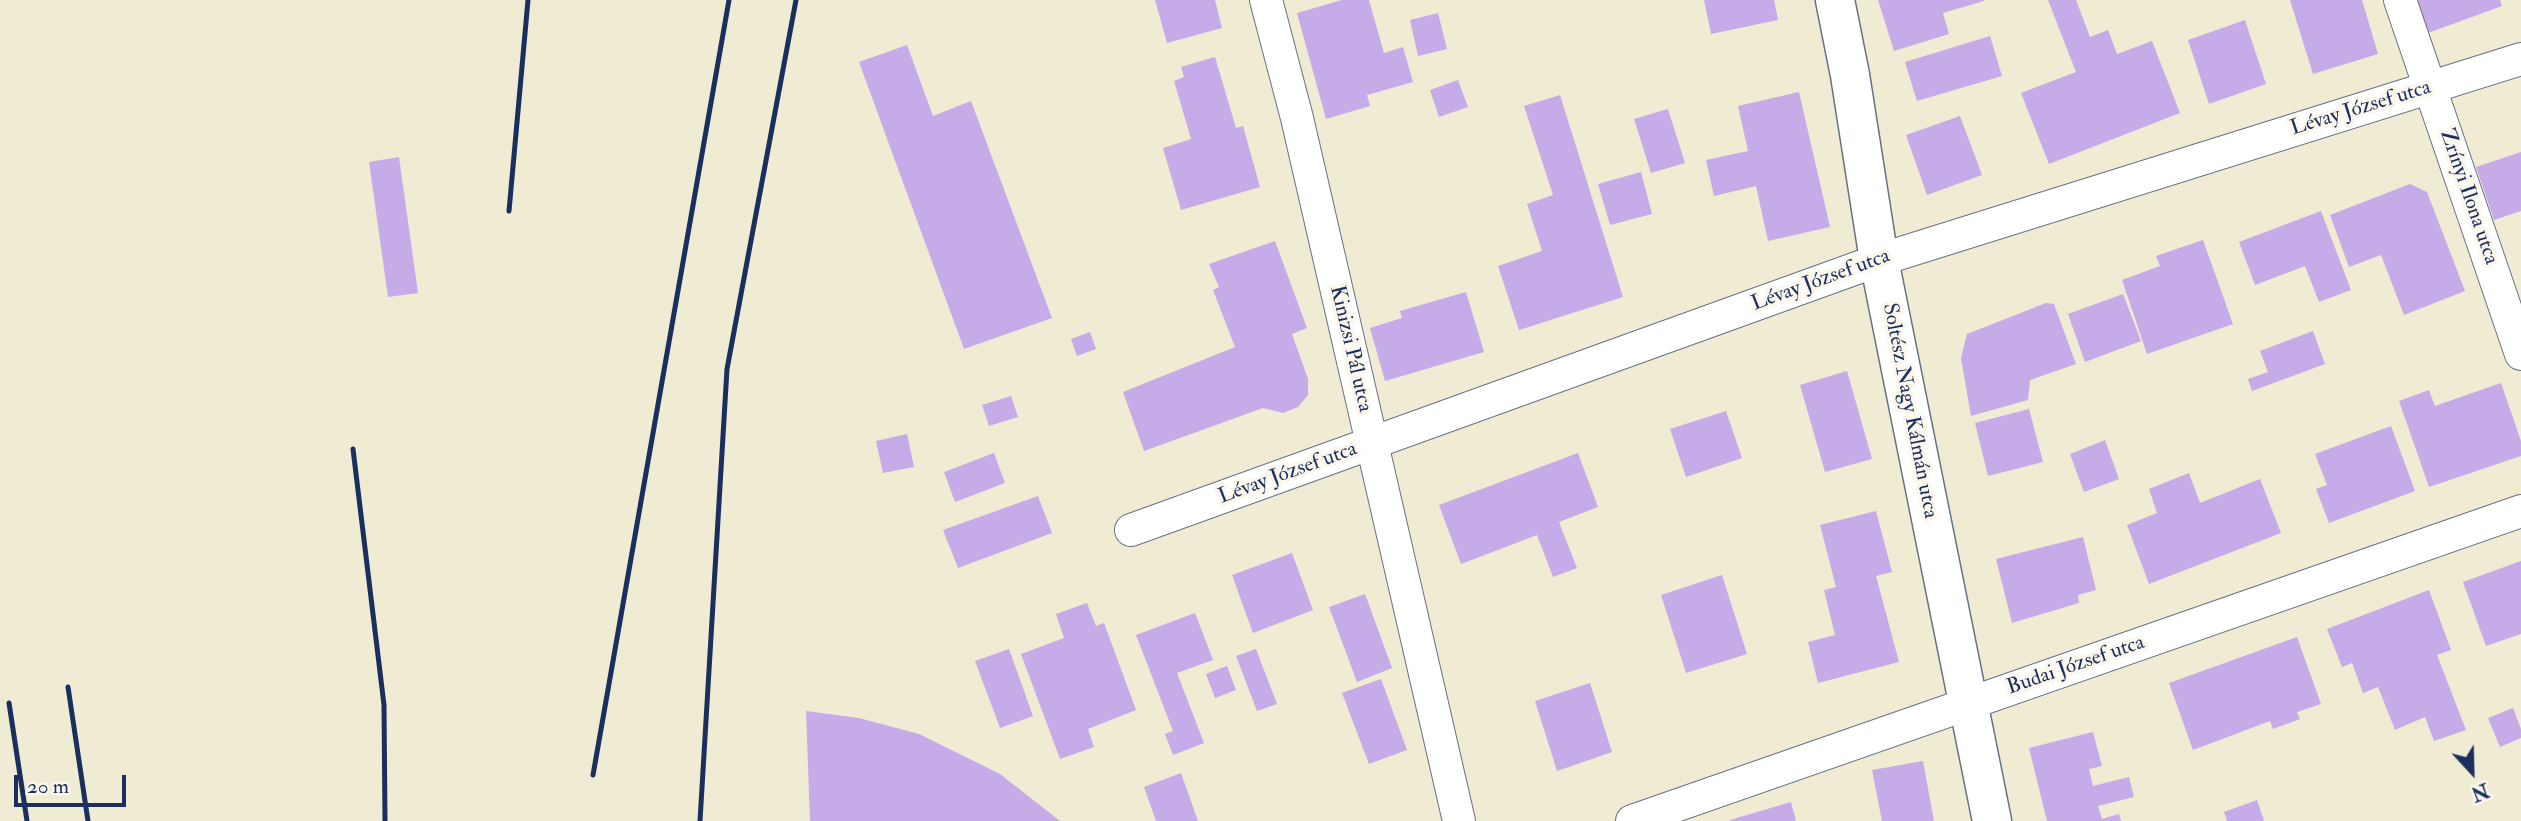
<!DOCTYPE html>
<meta charset="utf-8">
<style>
body{margin:0}
#map{position:relative;width:2521px;height:821px;overflow:hidden;background:#f0ebd3;font-family:"IM FELL Double Pica",serif}
canvas{display:block}
.north{position:absolute;left:2437px;top:737px;width:70px;height:70px;-webkit-text-stroke:5px #fbf7ec;paint-order:stroke;rotate:158deg;font-size:19px;font-weight:700;line-height:28px;text-align:center;color:#1b2f5e}
.north::after{content:'';display:block;margin:auto;width:24px;height:32px;background:#1b2f5e;clip-path:polygon(50% 0,100% 100%,50% 72%,0 100%)}
.scale{position:absolute;left:14px;top:775px;width:112px;height:32px;box-sizing:border-box;border:4px solid #1b2f5e;border-top:0;padding-left:9px;font-size:21px;line-height:24px;white-space:nowrap;color:#1b2f5e;-webkit-text-stroke:5px #fbf7ec;paint-order:stroke}
</style>
<div id="map">
<canvas width="2521" height="821"></canvas>
<div class="north">N</div>
<div class="scale">20 m</div>
</div>
<script>
const c = document.querySelector('canvas').getContext('2d');
c.lineJoin = 'round';
function paint(path, color) { c.fillStyle = color; c.fill(path, 'evenodd'); }
const poly = rows => new Path2D(rows.map(r => 'M' + r).join(''));
function stroke(path, color, width, dash) { c.strokeStyle = color; c.lineWidth = width; c.lineCap = dash ? 'butt' : 'round'; c.setLineDash(dash || []); c.stroke(path); }
function write(font, color, halo, rows, align = 'center') {
  c.font = font + ' "IM FELL Double Pica",serif'; c.lineWidth = 7; c.setLineDash([]); c.textBaseline = 'middle'; c.strokeStyle = halo; c.fillStyle = color; for (const [text, x, y, turn = 0] of rows) {
    c.save(); c.translate(x, y); c.rotate((+turn || 0) * Math.PI / 180); c.textAlign = isNaN(turn) ? turn : align; if (halo) c.strokeText(text, 0, 0); c.fillText(text, 0, 0); c.restore();
  }
}
paint(poly([
 [1155,0,1215,0,1222,28,1167,43],
 [1342,0,1369,0,1384,53,1403,47,1413,82,1367,95,1370,106,1326,119,1297,13],
 [1704,0,1774,0,1778,20,1711,34],
 [1878,0,1984,0,1984,1,1943,13,1949,34,1894,51],
 [2048,0,2076,0,2090,37,2108,30,2117,54,2152,41,2180,113,2049,164,2021,93,2076,72],
 [2290,0,2362,0,2378,54,2313,74],
 [2416,0,2500,0,2502,6,2428,33],
 [1438,13,1447,49,1418,56,1410,20],
 [2245,20,2266,84,2209,104,2188,40],
 [1990,36,2002,76,1917,101,1905,62],
 [907,45,933,116,971,101,1052,318,964,349,859,62],
 [1215,57,1236,128,1243,126,1260,187,1181,210,1163,148,1191,139,1174,81,1184,77,1181,67],
 [1458,80,1468,107,1439,117,1430,90],
 [1799,92,1830,227,1768,241,1756,186,1714,196,1706,160,1748,151,1738,106],
 [1560,95,1623,297,1519,330,1498,266,1542,251,1527,204,1553,195,1524,106],
 [1668,109,1685,163,1651,173,1634,119],
 [1960,116,1982,175,1927,195,1906,135],
 [2521,152,2521,211,2494,220,2476,167],
 [399,157,418,293,388,297,369,162],
 [1641,172,1652,214,1610,225,1598,184],
 [2410,184,2427,192,2465,291,2404,315,2381,255,2349,267,2330,215],
 [2321,211,2351,290,2319,302,2305,266,2255,285,2239,242],
 [2203,240,2233,324,2147,354,2122,280,2160,266,2156,256],
 [1275,241,1307,328,1292,334,1308,379,1308,395,1298,407,1283,413,1263,408,1144,451,1123,392,1235,347,1213,290,1219,287,1209,264],
 [1466,292,1484,352,1385,381,1370,328,1402,318,1400,311],
 [2123,294,2141,341,2085,362,2068,314],
 [2046,303,2054,304,2076,364,2030,380,2028,400,1971,416,1961,358,1967,334],
 [2313,331,2325,364,2252,391,2248,379,2268,372,2260,351],
 [1090,332,1096,349,1077,356,1071,339],
 [1847,371,1872,459,1825,472,1800,385],
 [2501,383,2521,441,2521,456,2429,487,2399,401,2429,390,2435,406],
 [1011,396,1018,417,989,426,982,405],
 [2029,409,2043,462,1988,476,1975,423],
 [1726,411,1742,458,1686,477,1670,429],
 [2391,426,2415,491,2329,523,2316,489,2327,485,2315,454],
 [907,434,914,467,883,473,876,441],
 [2105,440,2119,479,2084,492,2070,454],
 [994,453,1005,483,955,502,944,472],
 [1578,453,1598,507,1559,522,1577,568,1553,577,1537,535,1461,564,1439,505],
 [2189,473,2200,503,2260,479,2281,533,2149,584,2127,525,2157,513,2149,489],
 [1038,496,1052,533,958,568,943,530],
 [1876,511,1892,572,1876,576,1899,662,1818,683,1808,642,1835,635,1824,590,1836,587,1820,525],
 [2083,537,2096,590,2078,595,2079,603,2012,623,1996,559],
 [1292,553,1313,610,1253,633,1232,575],
 [2521,561,2521,634,2486,646,2463,582],
 [1722,575,1747,654,1686,673,1661,595],
 [2429,590,2451,650,2437,655,2466,730,2434,741,2425,717,2395,730,2378,687,2363,693,2352,663,2342,667,2327,629],
 [1365,594,1392,668,1357,682,1329,607],
 [1087,603,1096,626,1104,623,1136,710,1088,729,1094,747,1060,759,1021,654,1064,638,1056,614],
 [1195,613,1213,660,1177,673,1204,743,1173,755,1165,734,1173,731,1136,635],
 [2297,637,2321,704,2297,712,2300,719,2273,729,2270,721,2193,750,2169,683],
 [1009,649,1033,716,1000,728,975,661],
 [1256,649,1277,704,1257,711,1236,656],
 [1227,666,1236,690,1215,698,1206,674],
 [1381,679,1407,750,1369,764,1342,693],
 [1590,683,1612,752,1557,771,1535,701],
 [2513,708,2521,729,2521,738,2500,747,2488,718],
 [806,711,859,718,919,734,1000,774,1060,821,810,821],
 [2093,732,2102,766,2089,769,2093,786,2129,777,2134,797,2098,806,2102,819,2119,814,2121,821,2047,821,2029,748],
 [1923,761,1934,821,1882,821,1872,770],
 [1181,773,1198,821,1156,821,1144,787],
 [2257,800,2264,821,2227,821,2224,812],
 [1791,802,1796,821,1730,821,1730,820]
]), '#c5abe8');
const minor = poly([
 [1266,0,1297,118,1459,821],
 [2400,0,2521,354],
 [1131,530,1879,260,2521,59],
 [1632,821,2521,511]
]);
const tertiary = poly([
 [1835,0,1850,75,1879,260,1992,821]
]);
stroke(minor, '#667187', 34);
stroke(tertiary, '#667187', 41);
stroke(minor, '#fff', 32);
stroke(tertiary, '#fff', 38);
stroke(poly([
 [509,211,528,0],
 [353,449,384,705,385,821],
 [68,687,88,821],
 [9,703,27,821],
 [593,775,729,0],
 [700,821,727,369,796,0]
]), '#1b2f5e', 5);
write('21px', '#1b2f5e', '#fbf7ec', [
 ["Lévay József utca",2361,109,-17],
 ["Zrínyi Ilona utca",2468,197,71],
 ["Lévay József utca",1821,281,-20],
 ["Kinizsi Pál utca",1350,349,77],
 ["Soltész Nagy Kálmán utca",1909,411,79],
 ["Lévay József utca",1288,474,-20],
 ["Budai József utca",2076,666,-19]
]);
</script>
